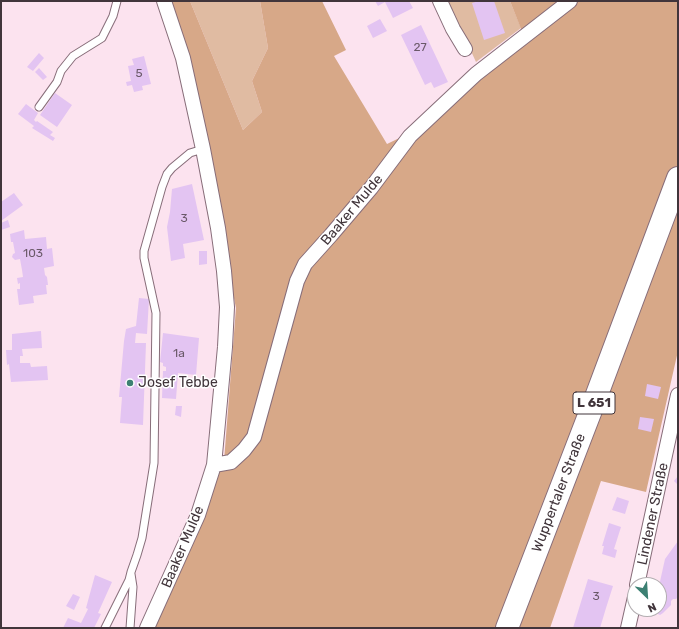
<!DOCTYPE html>
<meta charset="utf-8">
<style>
body{margin:0}
#map{position:relative;width:679px;height:629px;overflow:hidden;background:#fce3ef;font-family:Rubik,sans-serif}
canvas{display:block}
.frame{position:absolute;inset:0;border:2px solid #41353b;pointer-events:none}
.north{position:absolute;left:627px;top:577px;width:40px;height:40px;box-sizing:border-box;background:#fff;border:1px solid #b3aeb1;border-radius:50%;rotate:155deg;font-size:11px;font-weight:700;line-height:16px;text-align:center;color:#41353b}
.north::after{content:'';display:block;margin:auto;width:14px;height:18px;background:#3c8073;clip-path:polygon(50% 0,100% 100%,50% 72%,0 100%)}
</style>
<div id="map">
<canvas width="679" height="629"></canvas>
<div class="frame"></div>
<div class="north">N</div>
</div>
<script>
const c = document.querySelector('canvas').getContext('2d');
c.lineJoin = 'round';
function paint(path, color) { c.fillStyle = color; c.fill(path, 'evenodd'); }
const poly = rows => new Path2D(rows.map(r => 'M' + r).join(''));
function stroke(path, color, width, dash) { c.strokeStyle = color; c.lineWidth = width; c.lineCap = dash ? 'butt' : 'round'; c.setLineDash(dash || []); c.stroke(path); }
function write(font, color, halo, rows, align = 'center') {
  c.font = font + ' Rubik,sans-serif'; c.lineWidth = 3; c.setLineDash([]); c.textBaseline = 'middle'; c.strokeStyle = halo; c.fillStyle = color; for (const [text, x, y, turn = 0] of rows) {
    c.save(); c.translate(x, y); c.rotate((+turn || 0) * Math.PI / 180); c.textAlign = isNaN(turn) ? turn : align; if (halo) c.strokeText(text, 0, 0); c.fillText(text, 0, 0); c.restore();
  }
}
paint(poly([
 [190,1,260,1,268,48,252,81,262,112,243,130],
 [448,1,510,1,521,28,476,62]
]), '#e0bba2');
paint(poly([
 [168,1,190,1,243,130,262,112,252,81,268,48,260,1,322,1,346,50,334,56,387,144,422,127,525,39,510,1,678,1,678,351,646,492,601,481,550,628,153,628,169,596,224,461,236,308,185,57]
]), '#d7a888');
paint(poly([
 [375,1,409,1,413,8,393,18,385,2,378,6],
 [479,1,494,1,505,33,484,40,472,3],
 [380,19,387,31,373,38,367,26],
 [421,25,448,82,434,88,431,82,425,85,401,35],
 [39,53,44,58,33,71,27,67],
 [144,56,151,84,142,86,143,90,134,92,132,85,127,86,126,82,131,81,128,66,134,65,132,59],
 [39,68,47,77,43,80,35,72],
 [55,93,72,105,57,127,40,115],
 [26,104,38,113,34,120,36,122,37,121,53,132,50,135,55,138,53,141,32,128,34,126,18,114],
 [192,184,204,240,183,244,185,258,171,261,167,227,170,212,172,189],
 [14,193,23,205,1,221,1,202],
 [8,220,10,227,1,230,1,223],
 [24,230,25,239,46,237,47,249,52,248,54,266,44,268,45,275,47,277,48,285,46,285,47,294,33,296,34,303,19,305,17,289,20,289,20,283,18,284,17,278,23,277,22,270,20,259,15,260,12,257,13,254,15,253,13,242,11,242,10,234],
 [199,251,207,251,207,264,199,265],
 [139,298,149,299,147,334,136,333,135,343,146,343,143,425,120,423,122,397,119,397,124,341,126,329,136,326],
 [41,331,42,348,22,349,23,356,20,356,20,363,30,363,31,367,47,366,48,380,11,382,9,364,7,365,6,350,12,350,12,334],
 [163,333,199,338,196,375,178,373,176,399,162,398,163,371,166,371,166,367,163,366,163,363,160,362],
 [647,384,661,387,658,399,645,396],
 [176,406,182,406,181,417,175,415],
 [640,417,654,419,651,432,638,429],
 [678,476,678,485,674,481],
 [617,497,629,501,625,514,612,510],
 [609,523,621,527,614,549,617,550,615,558,602,554,604,546,602,546],
 [678,541,678,597,676,599,673,599,671,601,671,605,663,613,660,615,658,614,655,612,654,609,659,609,659,586,665,559],
 [95,575,112,582,98,613,101,614,94,628,63,628,68,618,81,623,88,609,86,608],
 [588,579,613,586,606,608,600,628,593,628,589,627,589,628,573,628],
 [73,594,80,597,74,610,66,606]
]), '#e3c4f2');
const service = poly([
 [39,107,57,82,61,71,73,56,102,38,113,16,117,1],
 [105,628,129,580,131,572,137,555,142,538,154,463,156,313,144,258,144,251,162,187,167,174,172,168,190,153,203,149],
 [130,628,133,587,131,574]
]);
const minor = poly([
 [440,1,453,29,465,49],
 [214,465,231,462,244,450,254,437,297,281,305,264,331,235,371,188,410,136,476,74,570,1],
 [637,585,678,395],
 [147,628,198,515,214,465,225,347,227,307,224,271,218,228,203,149,183,58,164,1],
 [628,628,635,597]
]);
const primary = poly([
 [507,628,593,405,678,178]
]);
stroke(service, '#876d79', 9);
stroke(minor, '#876d79', 16);
stroke(primary, '#876d79', 24);
stroke(service, '#fff', 7);
stroke(minor, '#fff', 14);
stroke(primary, '#fff', 22);
for (const [x, y, r, color] of [
 [130,383,4,"#3c8073"]
]) { const dot = new Path2D(); dot.arc(x, y, r, 0, 2 * Math.PI); c.fillStyle = color; c.fill(dot); stroke(dot, '#fff', 1.5); }
write('12px', '#6a5969', null, [
 ["27",420,48],
 ["5",139,74],
 ["3",184,219],
 ["103",33,254],
 ["1a",179,354],
 ["3",596,597]
]);
for (const [x, y, w] of [
 [594,403,42]
]) { const box = new Path2D(); box.roundRect(x - w / 2, y - 11, w, 22, 3); c.fillStyle = '#fff'; c.fill(box); stroke(box, '#41353b', 1); }
write('bold 13px', '#41353b', null, [
 ["L 651",594,403]
]);
write('14px', '#41353b', '#fff', [
 ["Baaker Mulde",352,210,-50],
 ["Wuppertaler Straße",559,493,-69],
 ["Lindener Straße",653,514,-78],
 ["Baaker Mulde",183,547,-67]
]);
write('14px', '#41353b', '#fff', [
 ["Josef Tebbe",138,383]
], 'left');
</script>
